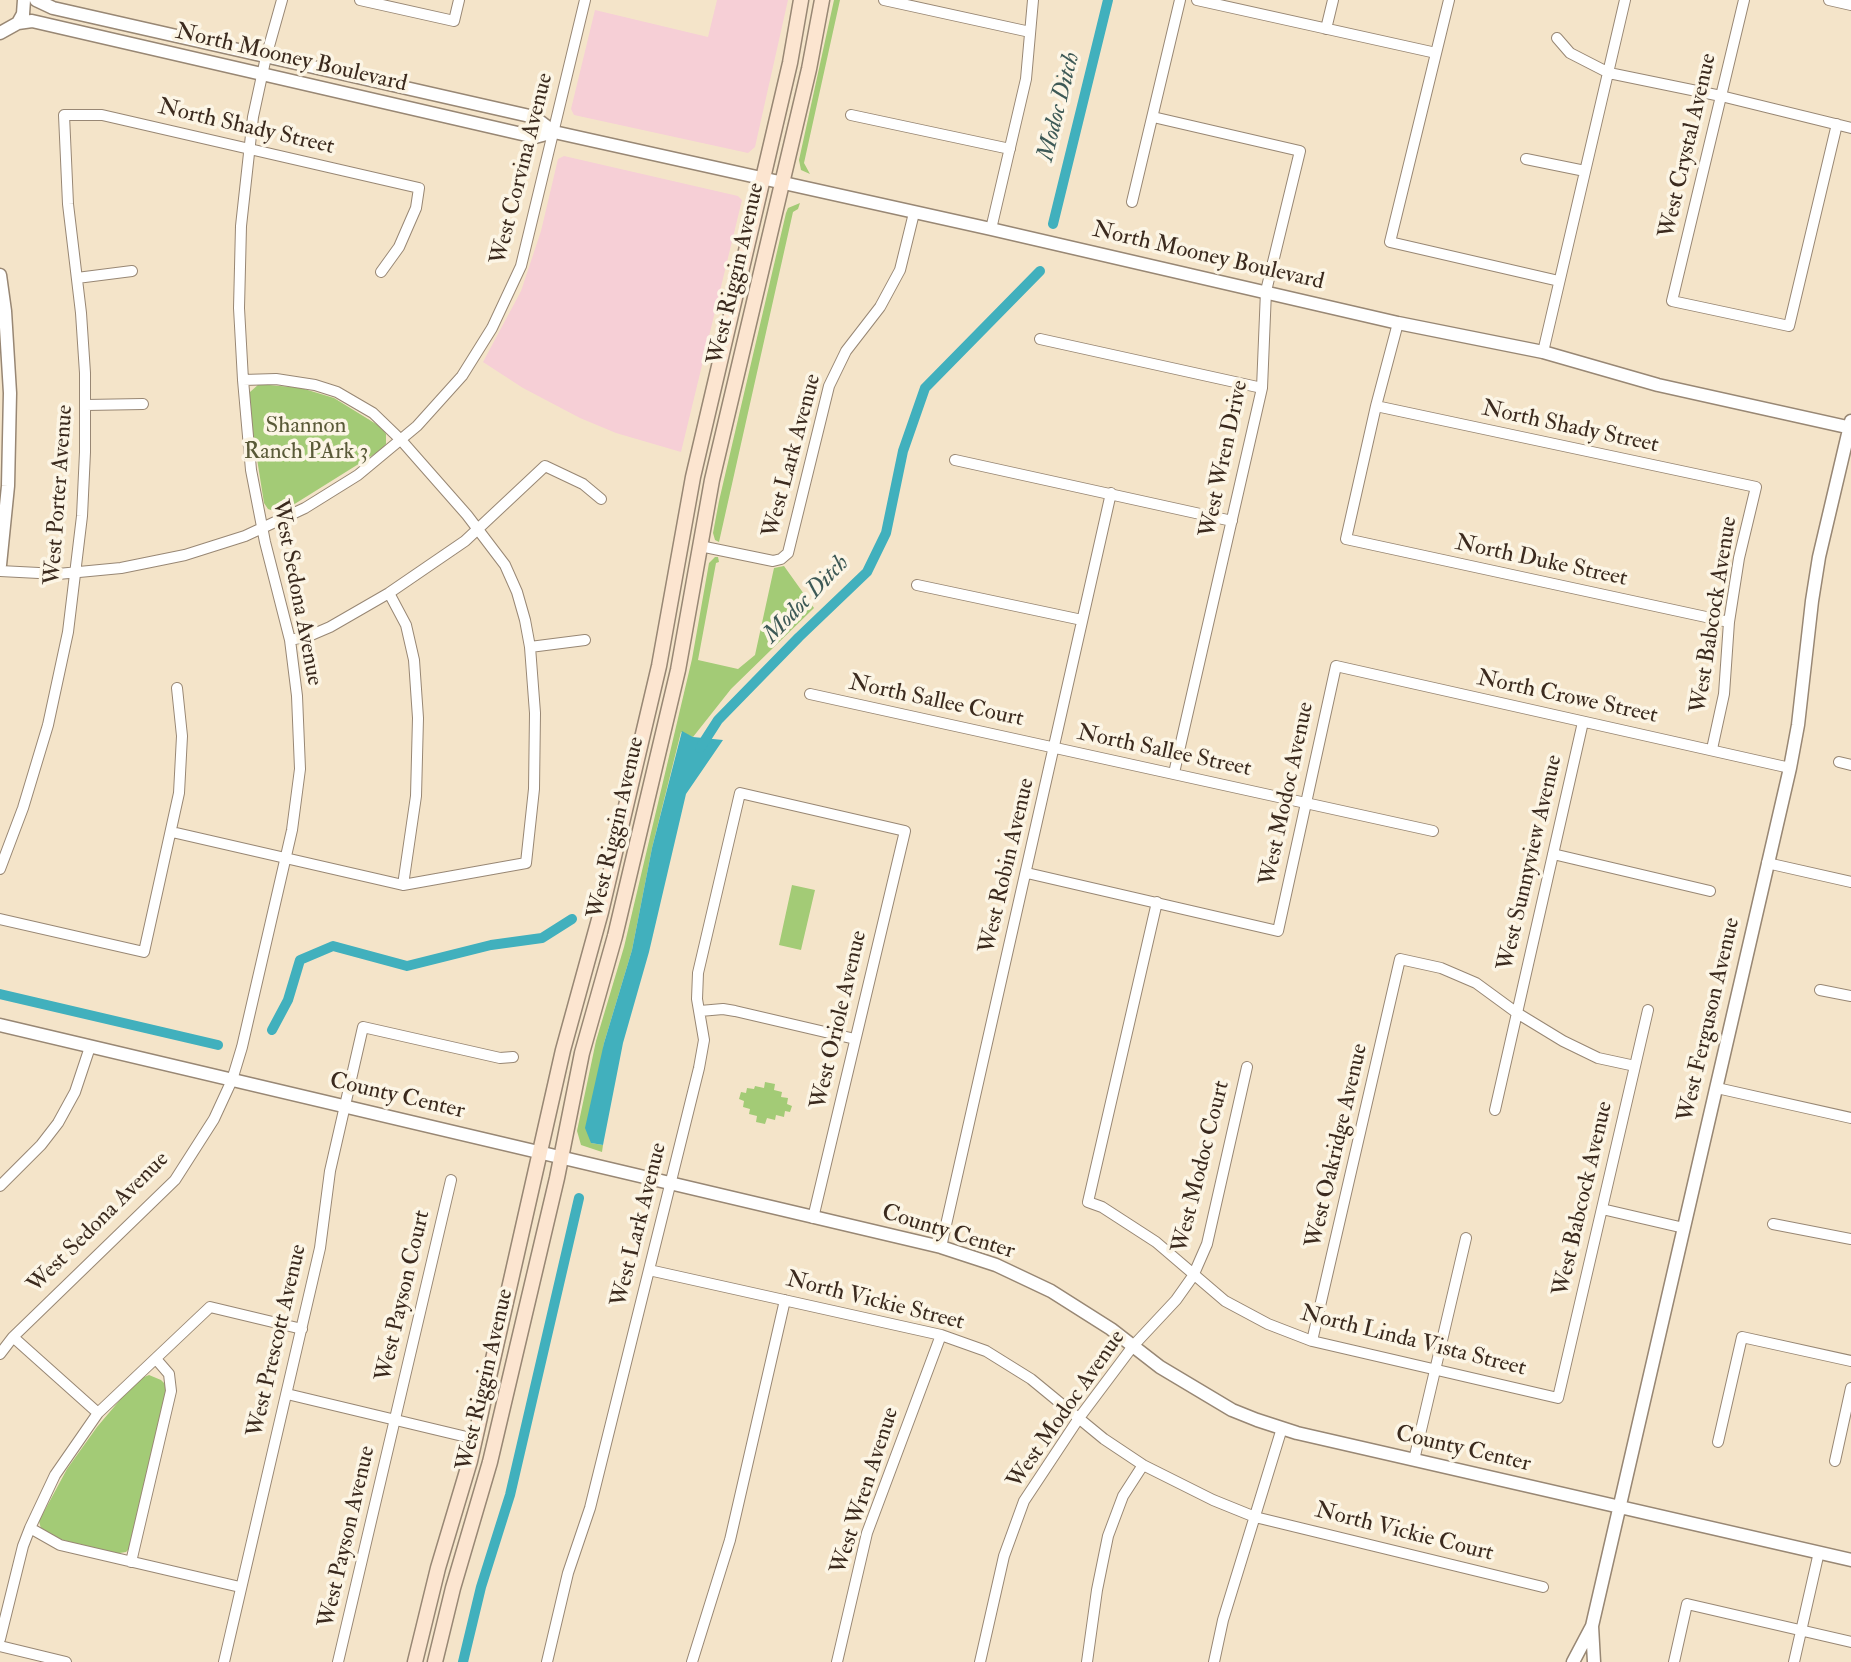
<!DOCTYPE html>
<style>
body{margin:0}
canvas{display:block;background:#f4e4c9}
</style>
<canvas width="1851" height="1662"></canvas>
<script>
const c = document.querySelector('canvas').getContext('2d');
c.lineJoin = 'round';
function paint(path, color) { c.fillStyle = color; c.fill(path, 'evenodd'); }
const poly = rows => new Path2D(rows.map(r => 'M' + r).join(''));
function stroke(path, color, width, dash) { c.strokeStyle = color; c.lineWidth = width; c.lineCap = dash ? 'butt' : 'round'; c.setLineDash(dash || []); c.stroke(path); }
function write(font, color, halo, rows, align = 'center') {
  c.font = font + ' "IM FELL Double Pica",serif'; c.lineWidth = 7; c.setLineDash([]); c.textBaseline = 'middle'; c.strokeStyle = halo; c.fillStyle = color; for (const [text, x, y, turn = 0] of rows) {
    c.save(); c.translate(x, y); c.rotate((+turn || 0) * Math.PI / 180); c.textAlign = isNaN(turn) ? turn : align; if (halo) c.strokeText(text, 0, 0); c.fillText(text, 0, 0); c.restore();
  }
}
paint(poly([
 [717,0,788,0,755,147,748,153,574,115,571,109,595,10,708,37],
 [564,156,738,196,742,200,681,452,616,433,580,418,523,388,483,362,521,291,541,231,558,159]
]), '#f6cfd6');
paint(poly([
 [834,0,840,0,804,163,810,174,801,170,799,160],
 [800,203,798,209,793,212,719,542,715,540,713,533,719,501,786,213,788,208],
 [259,384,301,388,334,398,381,427,386,434,386,444,381,450,285,510,277,512,268,509,264,503,248,402,250,392],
 [715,557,718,557,719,562,716,563,698,660,738,669,755,655,774,568,784,566,814,608,731,689,693,737,681,732,652,848,632,950,604,1043,591,1143,603,1145,602,1152,581,1145,577,1131,596,1041,624,947,692,659,709,563],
 [792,885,815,890,801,950,779,945],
 [765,1082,775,1084,774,1090,782,1092,781,1097,788,1098,787,1104,792,1106,790,1112,785,1111,784,1117,776,1115,775,1120,767,1118,765,1124,756,1122,757,1116,749,1114,750,1109,743,1107,744,1101,739,1099,741,1092,746,1093,747,1088,754,1089,755,1086,764,1088],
 [149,1375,161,1380,165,1384,166,1393,130,1548,126,1552,113,1554,49,1536,41,1529,39,1521,67,1469,97,1427,125,1394,142,1378]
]), '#a3cb76');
paint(poly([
 [682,731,693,737,723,740,686,794,649,952,623,1043,603,1145,591,1143,585,1128,604,1043,632,950,652,848]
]), '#41b0bd');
stroke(poly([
 [1053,224,1108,0],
 [700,748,718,720,799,637,867,572,886,533,903,451,925,388,1040,271],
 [0,994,218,1045],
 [272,1030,288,1000,300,960,333,946,407,966,491,945,542,938,572,919],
 [463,1662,481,1587,510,1495,579,1198]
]), '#41b0bd', 10);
const minor = poly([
 [360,0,454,21,459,0],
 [884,0,1030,32],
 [1197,0,1436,53],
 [1449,0,1390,242,1559,281],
 [1744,0,1672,301,1789,326,1837,124],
 [1829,0,1851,5],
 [1326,29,1333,0],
 [1557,38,1570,53,1609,73,1721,96,1851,128],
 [851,115,1010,149],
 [1153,117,1300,151,1266,291,1262,388,1174,773],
 [1526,159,1585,171],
 [1132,202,1180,0],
 [991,229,1026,79,1033,0],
 [77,278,132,271],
 [1398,323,1376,406,1346,539,1729,622],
 [1040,339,1262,388],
 [1543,352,1625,0],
 [86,405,143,404],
 [1376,406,1756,487,1739,558,1729,622,1724,694,1712,749],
 [955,460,1232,521],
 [700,546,773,561,781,559,788,553,829,386,846,351,880,307,900,270,914,213],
 [0,571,58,574,121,568,185,555,245,536,305,508,358,475,417,426,462,376,492,328,521,266,585,0],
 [917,585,1082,620],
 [389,593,406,625,414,660,418,718,416,796,403,885],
 [290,640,309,636,330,627,389,593,465,541,545,466,583,484,601,499],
 [530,647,585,640],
 [810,694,1433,831],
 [1839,762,1851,765],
 [172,832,403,885,526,863,534,789,535,713,530,647,525,620,517,592,505,565,467,515,401,440,373,413,337,392,315,385,276,379,243,380],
 [1553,854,1710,891],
 [1767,863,1851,882],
 [0,869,23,808,48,725,68,632,82,516,85,452,85,373,81,313,68,204,64,115,102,115,419,188,416,208,399,247,381,272],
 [1027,873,1278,931,1336,666,1790,768],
 [1157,902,1088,1202,1102,1207,1156,1242,1225,1301,1268,1324,1312,1341,1558,1398,1648,1010],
 [0,919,144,952,179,793,182,736,177,688],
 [1820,990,1851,996],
 [700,1011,723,1009,735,1011,855,1039],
 [1717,1088,1851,1118],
 [1495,1110,1583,722],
 [0,1186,41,1145,58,1123,75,1092,90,1047],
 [1602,1209,1684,1228],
 [1773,1224,1851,1239],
 [941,1247,1111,493],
 [649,1270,941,1335,986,1351,1031,1379,1104,1439,1143,1465,1213,1500,1255,1517,1543,1587],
 [13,1337,98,1413],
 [1312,1341,1400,959,1441,968,1476,983,1517,1013,1563,1041,1598,1058,1635,1066],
 [0,1354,13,1337,175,1180,214,1119,232,1080,242,1047,292,830,300,769,297,696,290,640,265,542,251,470,243,380,239,308,241,226,253,117,266,57,282,0],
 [287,1394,475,1439],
 [1718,1442,1742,1337,1851,1361],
 [1414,1460,1466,1238],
 [1835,1461,1851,1388],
 [30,1528,60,1545,240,1587],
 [131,1562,171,1391,169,1374,156,1359],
 [0,1639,23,1546,30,1528,55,1475,98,1413,210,1307,302,1329],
 [0,1646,66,1662],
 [224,1662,320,1248,330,1171,363,1027,500,1058,513,1057],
 [338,1662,451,1180],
 [547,1662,568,1573,590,1508,699,1068,704,1040,697,999,698,973,740,793,905,831,813,1218],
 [692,1662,730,1540,785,1300],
 [837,1662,867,1533,941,1335],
 [980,1662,1004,1556,1024,1501,1079,1418,1133,1346,1176,1300,1193,1276,1207,1244,1247,1067],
 [1087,1662,1097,1590,1108,1536,1123,1496,1143,1465],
 [1214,1662,1223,1620,1282,1428],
 [1674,1662,1687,1604,1851,1642],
 [1794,1662,1819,1552]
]);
const tertiary = poly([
 [36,0,53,8,534,117,554,132,991,229,1398,323,1543,352,1658,385,1851,428],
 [18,23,32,21,535,137,554,132],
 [0,33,18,23,23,14,24,0],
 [0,275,5,311,10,393,8,486,0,565],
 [0,1025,941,1247,996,1265,1051,1291,1111,1329,1160,1367,1232,1410,1257,1420,1297,1433,1851,1560],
 [1592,1626,1594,1662],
 [1573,1662,1592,1626,1790,768,1798,725,1812,601,1819,557,1851,421]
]);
const secondary = poly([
 [415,1662,438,1568,470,1461,563,1050,601,912,659,666,693,477,790,63,801,0],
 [435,1662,453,1588,490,1462,557,1178,582,1053,615,936,678,670,712,480,809,69,822,0]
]);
stroke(minor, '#988774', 12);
stroke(tertiary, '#988774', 15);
stroke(secondary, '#988774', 17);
stroke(minor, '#fff', 10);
stroke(tertiary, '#fff', 12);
stroke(secondary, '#fce5d0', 14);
write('23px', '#3b2a1e', '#fcf5e5', [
 ["North Mooney Boulevard",291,59,13],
 ["North Shady Street",246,128,13],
 ["West Crystal Avenue",1689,146,-77],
 ["West Corvina Avenue",523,169,-76],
 ["North Mooney Boulevard",1208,257,13],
 ["West Riggin Avenue",737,274,-77],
 ["North Shady Street",1570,428,12],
 ["West Lark Avenue",793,456,-75],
 ["West Wren Drive",1225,459,-78],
 ["West Porter Avenue",60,495,-86],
 ["North Duke Street",1541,562,12],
 ["West Sedona Avenue",296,593,79],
 ["West Babcock Avenue",1715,615,-81],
 ["North Crowe Street",1567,698,12],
 ["North Sallee Court",936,702,12],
 ["North Sallee Street",1164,752,12],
 ["West Modoc Avenue",1288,794,-78],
 ["West Riggin Avenue",617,828,-77],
 ["West Sunnyview Avenue",1531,863,-77],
 ["West Robin Avenue",1008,866,-77],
 ["West Oriole Avenue",840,1020,-77],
 ["West Ferguson Avenue",1710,1020,-77],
 ["County Center",397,1097,13],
 ["West Oakridge Avenue",1338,1146,-77],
 ["West Modoc Court",1202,1167,-76],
 ["West Babcock Avenue",1584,1199,-77],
 ["West Sedona Avenue",99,1223,-45],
 ["West Lark Avenue",640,1225,-76],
 ["County Center",948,1233,17],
 ["West Payson Court",404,1296,-77],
 ["North Vickie Street",875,1302,14],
 ["West Prescott Avenue",278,1341,-77],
 ["North Linda Vista Street",1413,1342,14],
 ["West Riggin Avenue",486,1380,-77],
 ["West Modoc Avenue",1067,1410,-55],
 ["County Center",1463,1450,13],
 ["West Wren Avenue",866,1491,-72],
 ["North Vickie Court",1404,1533,14],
 ["West Payson Avenue",348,1537,-77]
]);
write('23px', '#5a5a38', '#fcf5e5', [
 ["Shannon",306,427],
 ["Ranch PArk 3",306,453]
]);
write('italic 24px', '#3d5956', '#fcf5e5', [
 ["Modoc Ditch",1060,107,-76],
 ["Modoc Ditch",807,600,-46]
]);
</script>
